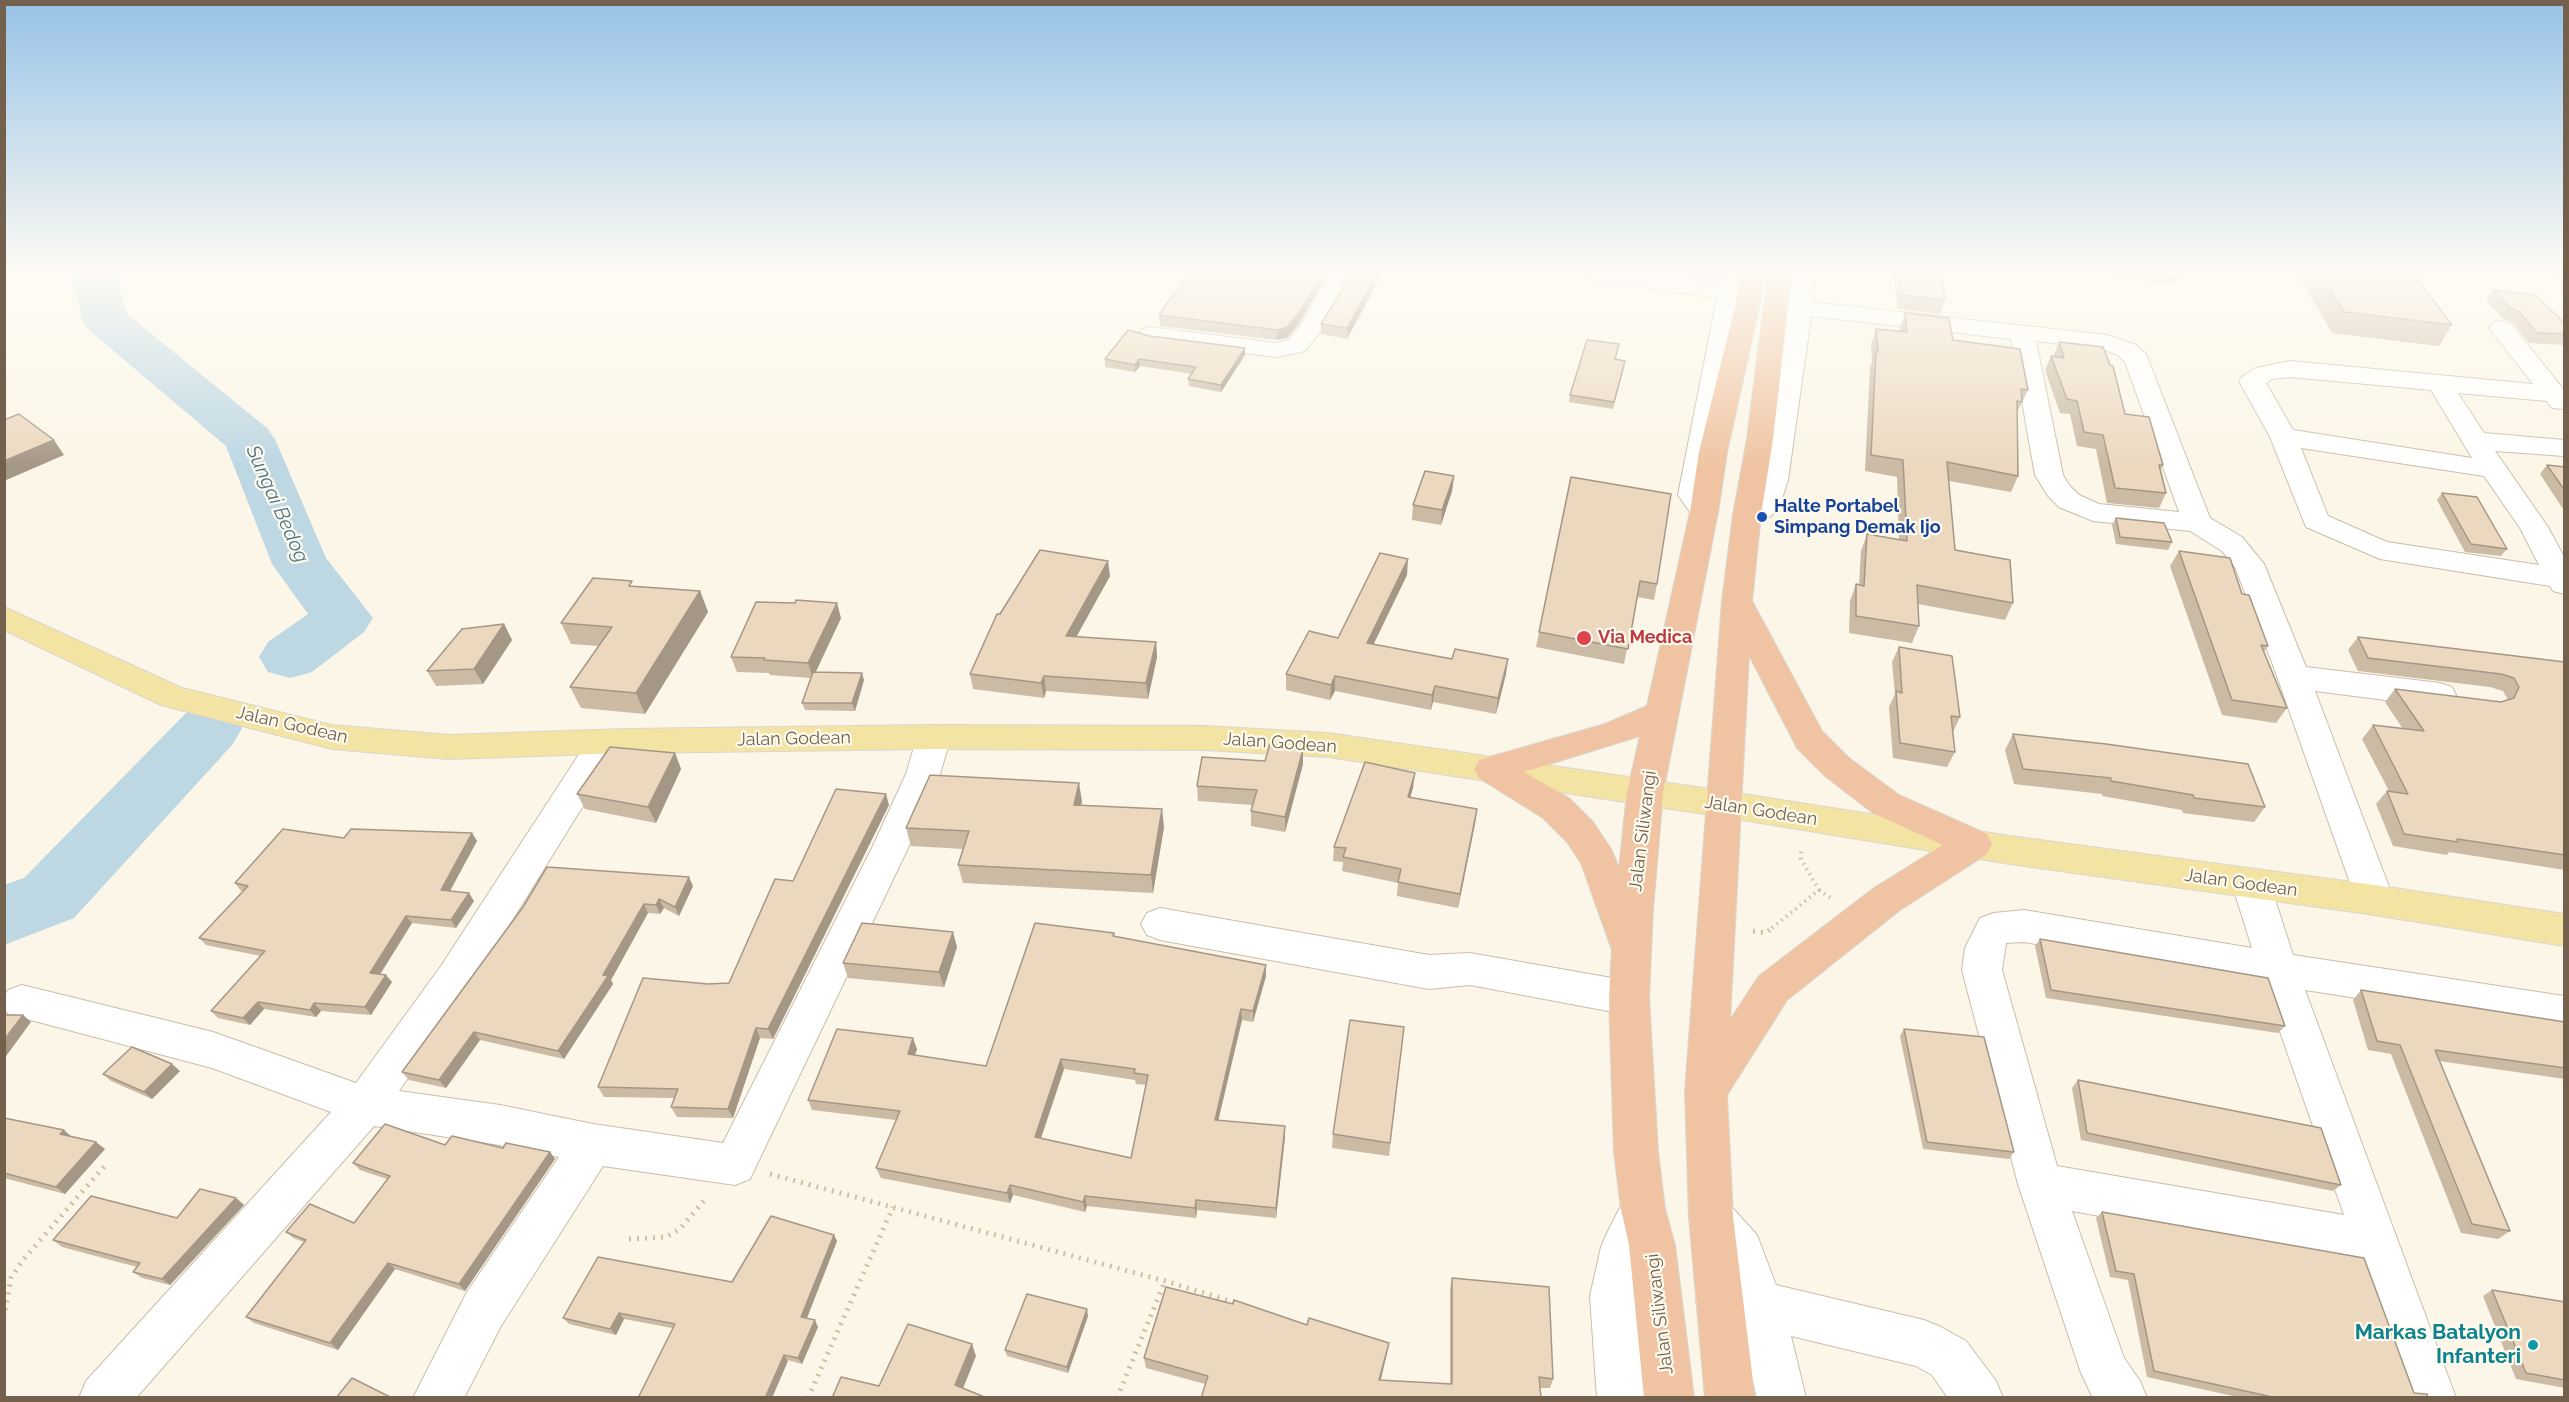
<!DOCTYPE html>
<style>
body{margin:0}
#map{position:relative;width:2569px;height:1402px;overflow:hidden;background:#fbf6e7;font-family:Raleway,sans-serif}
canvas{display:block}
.frame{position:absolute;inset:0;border:6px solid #73614d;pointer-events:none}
</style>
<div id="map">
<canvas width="2569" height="1402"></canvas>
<div class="frame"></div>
</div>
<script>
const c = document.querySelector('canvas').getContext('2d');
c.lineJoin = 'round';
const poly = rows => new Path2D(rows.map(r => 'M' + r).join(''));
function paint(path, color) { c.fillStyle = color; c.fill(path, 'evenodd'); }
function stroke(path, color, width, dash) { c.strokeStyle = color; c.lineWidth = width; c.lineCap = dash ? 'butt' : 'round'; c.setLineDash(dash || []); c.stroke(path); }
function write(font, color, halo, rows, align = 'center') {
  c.font = font + ' Raleway,sans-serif'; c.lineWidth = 4.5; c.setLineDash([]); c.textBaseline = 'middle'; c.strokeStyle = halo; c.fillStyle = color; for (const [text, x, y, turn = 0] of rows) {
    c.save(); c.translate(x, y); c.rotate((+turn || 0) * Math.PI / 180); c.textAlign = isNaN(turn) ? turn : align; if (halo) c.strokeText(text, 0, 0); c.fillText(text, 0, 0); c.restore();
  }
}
paint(poly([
 [71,272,115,272,127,314,267,428,275,439,326,558,373,618,364,632,312,672,290,678,268,672,259,657,268,642,308,614,272,564,226,446,89,330,82,320,71,272],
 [210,705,233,712,242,728,233,744,74,918,4,945,4,885,24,878,187,712,210,705]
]), '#bdd7e3');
const minor = poly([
 [1332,272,1356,272,1323,328,1305,351,1276,357,1151,341,1142,339,1139,334,1142,329,1151,327,1276,343,1288,340,1301,325,1332,272],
 [1575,272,1635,272,1720,284,1722,272,1746,272,1706,495,1718,512,1714,518,1704,521,1694,518,1678,495,1717,298,1587,279,1579,277,1575,272],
 [1792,272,1816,272,1812,302,2107,335,2136,345,2146,354,2210,518,2242,537,2264,564,2306,667,2440,683,2452,687,2456,695,2452,703,2440,707,2315,691,2394,900,2388,911,2375,915,2362,911,2356,900,2273,665,2235,567,2222,551,2190,531,2093,521,2059,507,2048,496,2035,475,2011,339,1811,316,1788,480,1780,505,1771,516,1747,524,1737,521,1733,515,1737,509,1753,502,1760,480,1780,364,1792,272],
 [2036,341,2102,349,2118,355,2125,362,2179,512,2099,504,2079,495,2069,485,2063,475,2036,341],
 [2546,272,2564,272,2564,280,2550,277,2546,272],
 [2501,321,2510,323,2564,390,2564,409,2552,408,2547,401,2458,393,2484,433,2564,440,2564,456,2495,451,2548,527,2564,557,2564,594,2553,591,2550,586,2380,559,2306,527,2270,437,2239,381,2243,376,2256,368,2290,361,2533,384,2489,328,2492,323,2501,321],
 [2290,377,2431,390,2472,458,2293,430,2266,383,2272,379,2290,377],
 [2301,448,2484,476,2520,528,2539,565,2387,542,2328,516,2301,448],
 [934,725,946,728,951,737,940,774,908,848,750,1179,735,1185,603,1166,501,1326,464,1398,413,1398,467,1292,559,1157,500,1145,374,1126,136,1398,79,1398,86,1381,331,1112,212,1068,8,1014,4,1007,4,997,8,990,22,985,213,1032,356,1083,441,966,593,733,605,730,617,733,622,742,617,751,469,990,399,1091,500,1105,593,1124,723,1143,872,848,906,774,917,737,922,728,934,725],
 [2251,869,2264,873,2270,884,2293,955,2564,996,2564,1030,2305,990,2456,1398,2407,1398,2360,1263,2072,1211,2124,1358,2140,1381,2147,1398,2093,1398,2081,1373,2018,1184,1962,970,1965,948,1980,918,1994,913,2024,910,2252,948,2232,884,2238,873,2251,869],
 [2024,942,2263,983,2344,1215,2057,1166,2002,970,2006,943,2024,942],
 [1160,908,1429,955,1470,953,1629,981,1643,986,1649,998,1643,1010,1629,1015,1470,985,1429,989,1160,940,1147,935,1141,924,1147,913,1160,908],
 [1643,1188,1659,1194,1665,1209,1646,1251,1636,1296,1647,1398,1597,1398,1590,1296,1601,1247,1608,1231,1627,1194,1643,1188],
 [1711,1195,1727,1202,1757,1235,1776,1285,1924,1320,1941,1327,1966,1341,1996,1381,2003,1398,1948,1398,1932,1375,1916,1366,1791,1336,1806,1398,1757,1398,1741,1327,1719,1324,1702,1318,1696,1301,1702,1284,1719,1278,1727,1278,1722,1264,1695,1232,1689,1217,1695,1202,1711,1195]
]);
const major = poly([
 [4,607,182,688,332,725,448,735,625,729,934,725,1205,726,1328,733,1724,791,2010,836,2375,885,2564,914,2564,946,2375,915,2010,864,1724,817,1328,757,1205,750,934,749,625,753,448,759,332,749,161,705,4,630,4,607]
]);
const highway = poly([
 [1741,272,1765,272,1760,303,1727,452,1718,512,1663,793,1653,909,1649,998,1658,1152,1665,1209,1675,1245,1694,1398,1644,1398,1629,1245,1621,1209,1614,1152,1609,998,1612,950,1581,863,1567,842,1543,818,1479,778,1474,769,1479,760,1605,724,1647,706,1690,512,1699,452,1736,303,1741,272],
 [1640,736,1627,793,1619,868,1611,849,1593,822,1569,798,1524,772,1640,736],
 [1768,272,1792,272,1773,439,1761,515,1752,601,1822,731,1849,758,1899,795,1987,834,1992,844,1987,854,1900,910,1787,1000,1727,1095,1733,1217,1755,1398,1705,1398,1689,1217,1685,1091,1722,601,1733,515,1747,439,1768,272],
 [1749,655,1797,748,1825,776,1873,813,1943,845,1874,888,1759,976,1730,1020,1749,655]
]);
stroke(minor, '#c9beab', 2);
stroke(major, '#dbd6d1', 2);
stroke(highway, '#dbd6d1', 2);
stroke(poly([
 [1819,890,1831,898],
 [1772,928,1819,890,1801,859,1801,848]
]), '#d3bea4', 4, [1.5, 4.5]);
stroke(poly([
 [1753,931,1766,933,1774,926],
 [770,1174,1165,1281,1237,1303],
 [629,1239,666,1237,680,1229,707,1197],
 [4,1318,11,1278,22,1261,108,1162],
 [808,1398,893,1207],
 [1117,1398,1165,1281]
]), '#d3bea4', 5, [2, 6]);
paint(minor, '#fff');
paint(major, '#f4e4a4');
paint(highway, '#f0c4a2');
paint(poly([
 [1353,272,1383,272,1347,339,1321,334,1321,324],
 [1651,272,1720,272,1718,281],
 [1893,272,1941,272,1945,300,1940,314,1898,309],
 [2064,272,2177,272,2179,277,2176,284],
 [2297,272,2412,272,2452,325,2439,346,2332,333],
 [2493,290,2565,324,2565,345,2529,343,2512,322,2504,319,2486,301],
 [1905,313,1953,340,2028,390,2017,412,2018,476,2011,492,1949,481,1955,550,2013,603,2005,620,1918,604,1919,626,1912,643,1849,633,1850,601,1856,584,1859,585,1861,551,1867,534,1899,540,1897,477,1865,471,1870,368,1872,362,1871,345,1876,329,1900,331,1900,328],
 [1159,315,1299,324,1287,338,1277,340,1160,326],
 [1150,336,1245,348,1245,355,1221,392,1189,386,1188,379,1192,374,1140,366,1135,372,1105,367,1105,359],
 [2059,342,2125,414,2163,465,2160,470,2166,493,2159,508,2107,503,2096,449,2077,446,2070,414,2060,413,2045,370,2051,356,2053,357],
 [1624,368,1613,409,1569,402,1570,395],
 [2547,465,2565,467,2565,512,2540,474],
 [1454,476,1452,491,1441,525,1412,520,1413,505],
 [1571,477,1657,584,1654,600,1637,597,1624,664,1536,647],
 [2442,493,2507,549,2501,556,2465,552,2437,500],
 [2116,518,2172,542,2168,550,2116,544,2112,525],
 [2179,551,2242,594,2268,646,2264,652,2287,708,2276,723,2222,715,2170,566],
 [1407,575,1373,644,1506,674,1496,714,1433,702,1431,710,1335,691,1330,700,1286,690,1286,674,1338,638],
 [1110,576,1076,637,1156,642,1157,657,1148,699,1046,691,1044,698,973,689,970,674,1000,614],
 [634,586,700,591,708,612,645,714,581,708,570,687,599,646,571,644,561,623],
 [841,618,815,672,864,680,855,711,805,710,802,703,811,678,770,675,769,673,737,672,731,657],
 [504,624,512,640,483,684,436,686,427,671],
 [2358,637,2565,662,2565,870,2449,852,2447,855,2393,846,2376,804,2387,791,2389,791,2362,739,2373,725,2403,729,2385,702,2395,689,2501,702,2508,700,2503,691,2490,687,2358,671,2348,650],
 [1899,647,1960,717,1953,732,1955,752,1947,767,1893,758,1889,707,1895,694,1892,662],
 [2013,734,2265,807,2254,822,2183,813,2182,810,2102,796,2102,794,2014,784,2005,750],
 [1303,749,1303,764,1285,832,1251,826,1251,811,1252,805,1198,801,1197,786],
 [675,753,681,769,656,823,585,809,577,794],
 [1413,788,1410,798,1475,824,1458,908,1397,896,1398,883,1342,871,1343,862,1333,861,1334,847],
 [1082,801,1081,805,1164,827,1153,893,963,883,958,865,964,849,911,846,906,828],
 [889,805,773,1039,760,1038,733,1118,677,1117,671,1107,674,1098,604,1097,598,1087,708,984,729,983,793,881],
 [472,833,477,841,450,891,474,901,456,928,412,923,380,974,392,982,371,1015,321,1011,316,1017,264,1009,250,1025,218,1018,211,1011,261,956,206,945,199,938,243,891,241,891,235,883,344,838],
 [693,886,679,916,664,908,660,914,648,913,611,980,613,984,564,1059,480,1040,446,1088,409,1080,402,1072,523,907],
 [1114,933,1115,936,1266,976,1253,1022,1242,1020,1218,1120,1285,1137,1276,1218,1197,1210,1196,1218,1087,1206,1085,1212,1013,1195,1010,1203,881,1178,876,1168,896,1120,812,1110,808,1100,917,1049,915,1055,986,1066],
 [1064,1069,1135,1080,1136,1084,1146,1085,1131,1158,1041,1138],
 [2040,939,2285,1026,2278,1033,2046,998,2035,946],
 [957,947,944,987,848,978,843,963],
 [2361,990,2565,1022,2565,1079,2439,1061,2510,1231,2498,1239,2461,1233,2391,1054,2368,1050,2353,1000],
 [1404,1027,1389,1156,1332,1148,1333,1134],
 [1904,1029,2014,1152,2009,1159,1923,1149,1900,1036],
 [180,1071,152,1099,111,1081,103,1074],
 [2078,1080,2341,1185,2333,1191,2081,1140,2072,1088],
 [4,1118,72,1137,105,1149,65,1194,4,1178],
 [445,1145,550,1152,555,1159,465,1291,395,1269,338,1350,254,1323,246,1317,304,1242,293,1238,286,1232,354,1223,387,1179,360,1170,353,1163],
 [236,1198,244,1205,170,1285,142,1278,133,1272,137,1267,62,1247,53,1240,177,1218],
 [2102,1212,2414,1393,2428,1398,2242,1398,2147,1377,2128,1280,2110,1277,2096,1218],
 [834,1235,837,1241,807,1318,818,1327,802,1364,672,1328,624,1319,616,1335,569,1324,563,1318,732,1282],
 [1452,1278,1553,1379,1550,1388,1205,1384,1146,1368,1144,1358,1307,1325,1387,1353,1381,1380,1450,1384,1450,1289],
 [2492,1290,2565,1302,2565,1388,2516,1379,2483,1296],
 [1088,1316,1068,1373,1007,1356,1005,1350]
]), '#cbbaa4');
paint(poly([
 [1324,272,1329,272,1299,324,1287,338,1277,340,1277,330],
 [1378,272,1383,272,1347,339,1347,328],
 [1245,348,1245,355,1221,392,1221,385],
 [1139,359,1140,366,1135,372,1135,365],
 [54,440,64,455,4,481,4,461],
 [1454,476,1452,491,1441,525,1442,510],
 [1408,559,1407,575,1367,658,1367,643],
 [1108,561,1110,576,1068,652,1066,636],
 [700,591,708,612,645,714,636,693],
 [837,603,841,618,813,678,808,663],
 [504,624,512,640,483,684,474,669],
 [1156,642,1157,657,1148,699,1146,683],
 [1508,659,1506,674,1496,714,1498,698],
 [862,673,864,680,855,711,852,703],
 [1044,676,1046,691,1044,698,1041,683],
 [1335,676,1335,691,1330,700,1331,685],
 [1435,686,1433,702,1431,710,1432,695],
 [1303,749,1303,764,1285,832,1285,817],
 [675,753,681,769,656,823,648,807],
 [1415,773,1413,788,1406,811,1408,797],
 [1079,783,1082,801,1077,823,1074,805],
 [886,794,889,805,773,1039,768,1029],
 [1162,809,1164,827,1153,893,1151,875],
 [1477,809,1475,824,1458,908,1460,894],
 [472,833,477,841,446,898,441,890],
 [689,877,693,886,679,916,675,907],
 [469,893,474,901,456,928,451,920],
 [659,899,664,908,660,914,656,905],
 [644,904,648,913,611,980,613,984,564,1059,558,1051,603,975],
 [406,916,412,923,376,981,370,973],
 [953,932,957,947,944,987,939,972],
 [1266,965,1266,976,1253,1022,1253,1011],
 [386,975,392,982,371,1015,365,1007],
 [258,1002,264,1009,250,1025,243,1018],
 [314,1003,321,1011,316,1017,310,1010],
 [1241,1009,1242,1020,1216,1130,1215,1120],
 [23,1015,31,1022,4,1059,4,1040],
 [756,1028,760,1038,733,1118,728,1109],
 [474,1032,480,1040,446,1088,439,1080],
 [913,1038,917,1049,911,1065,908,1054],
 [1061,1059,1064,1069,1038,1147,1035,1137],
 [172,1064,180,1071,152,1099,144,1092],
 [1285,1126,1285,1137,1276,1218,1276,1208],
 [64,1130,72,1137,60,1134],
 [96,1142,105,1149,65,1194,56,1187],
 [550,1152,555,1159,465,1291,459,1284],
 [1010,1185,1013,1195,1010,1203,1007,1193],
 [1085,1196,1087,1206,1085,1212,1083,1202],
 [236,1198,244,1205,170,1285,162,1279],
 [1196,1200,1197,1210,1196,1218,1195,1208],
 [834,1235,837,1241,805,1323,801,1317],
 [388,1263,395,1269,338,1350,330,1343],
 [1087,1309,1088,1316,1068,1373,1067,1367],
 [619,1313,624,1319,616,1335,610,1329],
 [815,1320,818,1327,802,1364,798,1358],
 [1389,1343,1387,1353,1378,1390,1379,1380],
 [972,1344,976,1356,960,1396,955,1385],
 [784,1355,788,1361,772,1398,765,1398]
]), '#a59786');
const building = poly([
 [1189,272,1324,272,1299,313,1287,327,1277,330,1159,315,1189,272],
 [1353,272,1378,272,1347,328,1321,324,1353,272],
 [1900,272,1941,272,1945,300,1902,295,1900,272],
 [2133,272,2177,272,2179,277,2133,272],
 [2320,272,2412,272,2452,325,2344,312,2320,272],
 [2493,290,2536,295,2565,324,2565,334,2537,333,2519,311,2511,309,2493,290],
 [1905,313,1949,318,1953,340,2020,349,2028,390,2021,389,2022,402,2017,401,2018,476,1947,462,1955,550,2010,560,2013,603,1917,585,1919,626,1856,616,1856,584,1864,586,1867,534,1907,541,1903,460,1871,455,1876,352,1878,352,1876,329,1907,332,1905,313],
 [1128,330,1150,336,1245,348,1221,385,1188,379,1196,367,1139,359,1135,365,1105,359,1128,330],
 [1587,340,1619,344,1615,359,1625,361,1614,402,1570,395,1587,340],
 [2059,342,2103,347,2110,365,2113,366,2125,414,2149,417,2163,465,2159,465,2166,493,2115,488,2103,435,2084,432,2077,401,2067,399,2051,356,2064,358,2059,342],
 [19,414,54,440,4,461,4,420,19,414],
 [2547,465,2565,467,2565,491,2547,465],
 [1425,471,1454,476,1442,510,1413,505,1425,471],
 [1571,477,1671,494,1657,584,1640,581,1628,649,1539,632,1571,477],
 [2442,493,2477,497,2507,549,2471,544,2442,493],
 [2116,518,2164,523,2172,542,2120,537,2116,518],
 [1040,550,1108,561,1066,636,1156,642,1146,683,1044,676,1041,683,970,674,997,614,1000,614,1040,550],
 [2179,551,2230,558,2242,594,2249,595,2268,646,2261,645,2287,708,2232,700,2179,551],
 [1380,553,1408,559,1367,643,1452,659,1455,649,1508,659,1498,698,1435,686,1432,695,1335,676,1331,685,1286,674,1309,631,1338,638,1380,553],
 [593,578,632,581,629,586,700,591,636,693,570,687,612,627,561,623,593,578],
 [796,600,837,603,808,663,764,660,765,658,731,657,756,602,795,603,796,600],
 [504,624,474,669,427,671,462,629,504,624],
 [2358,637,2565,662,2565,855,2457,839,2458,842,2404,834,2387,791,2408,794,2373,725,2424,731,2395,689,2501,702,2514,698,2519,687,2514,678,2501,674,2368,658,2358,637],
 [1899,647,1952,656,1960,717,1951,716,1955,752,1900,743,1896,691,1902,693,1899,647],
 [813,672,862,673,852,703,802,703,813,672],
 [2013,734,2106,744,2248,764,2265,807,2194,798,2193,795,2111,781,2111,778,2023,769,2013,734],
 [1270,744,1303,749,1285,817,1251,811,1257,790,1197,786,1202,757,1265,761,1270,744],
 [610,747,675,753,648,807,577,794,610,747],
 [1365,762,1415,773,1408,797,1477,809,1460,894,1398,882,1401,869,1343,857,1346,848,1334,847,1365,762],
 [930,775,1079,783,1074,805,1162,809,1151,875,958,865,969,831,906,828,930,775],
 [836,789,886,794,768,1029,756,1028,728,1109,671,1107,678,1089,598,1087,643,978,708,984,729,983,775,879,793,881,836,789],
 [283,829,344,838,351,829,472,833,441,890,469,893,451,920,406,916,370,973,386,975,365,1007,314,1003,310,1010,258,1002,243,1018,211,1011,265,951,199,938,248,886,235,883,283,829],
 [547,867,689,877,675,907,659,899,656,905,644,904,603,975,608,976,558,1051,474,1032,439,1080,402,1072,523,907,547,867],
 [862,923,953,932,939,972,843,963,862,923],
 [1035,923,1114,933,1113,936,1266,965,1253,1011,1241,1009,1215,1120,1285,1126,1276,1208,1196,1200,1195,1208,1085,1196,1083,1202,1010,1185,1007,1193,876,1168,900,1111,808,1100,837,1029,913,1038,908,1054,986,1066,1035,923],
 [1061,1059,1135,1069,1134,1073,1148,1075,1131,1158,1035,1137,1061,1059],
 [2040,939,2268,978,2285,1026,2051,990,2040,939],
 [2361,990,2565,1022,2565,1068,2435,1050,2510,1231,2472,1224,2400,1045,2377,1041,2361,990],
 [4,1015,23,1015,4,1040,4,1015],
 [1350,1020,1404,1027,1390,1143,1333,1134,1350,1020],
 [1904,1029,1984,1037,2014,1152,1927,1142,1904,1029],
 [132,1047,172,1064,144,1092,103,1074,132,1047],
 [2078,1080,2321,1128,2341,1185,2087,1133,2078,1080],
 [4,1118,64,1130,60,1134,96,1142,56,1187,4,1173,4,1118],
 [385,1124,445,1145,452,1136,503,1148,506,1143,550,1152,459,1284,388,1263,330,1343,246,1317,306,1240,286,1232,310,1204,354,1223,390,1176,353,1163,385,1124],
 [200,1189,236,1198,162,1279,133,1272,140,1263,53,1240,91,1196,177,1218,200,1189],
 [2102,1212,2364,1258,2414,1393,2427,1394,2428,1398,2277,1398,2154,1371,2134,1274,2116,1271,2102,1212],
 [771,1216,834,1235,801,1317,815,1320,798,1358,784,1355,765,1398,638,1398,675,1324,619,1313,610,1329,563,1318,598,1257,732,1282,771,1216],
 [1452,1278,1549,1287,1553,1379,1539,1377,1541,1398,1201,1398,1208,1376,1144,1358,1166,1287,1233,1304,1234,1300,1307,1325,1309,1318,1389,1343,1379,1380,1452,1384,1452,1278],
 [2492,1290,2565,1302,2565,1380,2526,1373,2492,1290],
 [1027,1294,1087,1309,1067,1367,1005,1350,1027,1294],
 [908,1324,972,1344,955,1385,987,1398,832,1398,841,1377,879,1386,908,1324],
 [352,1378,392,1398,336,1398,352,1378]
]);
paint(building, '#ecd8bf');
stroke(building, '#a59786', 1.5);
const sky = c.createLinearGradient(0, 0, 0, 468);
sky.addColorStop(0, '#97c2e6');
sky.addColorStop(0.58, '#fdfbf4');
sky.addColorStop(1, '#fdfbf400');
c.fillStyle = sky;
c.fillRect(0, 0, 2569, 468);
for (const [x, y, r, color] of [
 [1762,517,6,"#1a4fb4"],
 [1584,638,8,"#e0444e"],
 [2533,1345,6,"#0f9aa8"]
]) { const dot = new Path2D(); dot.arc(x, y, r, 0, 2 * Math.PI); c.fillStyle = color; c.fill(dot); stroke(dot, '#fefaed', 2); }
write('bold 18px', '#164399', '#fefaed', [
 ["Halte Portabel",1774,507],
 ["Simpang Demak Ijo",1774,528]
], 'left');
write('bold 18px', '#be3a42', '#fefaed', [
 ["Via Medica",1598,638]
], 'left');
write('18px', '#73614d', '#fefaed', [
 ["Jalan Godean",292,725,13],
 ["Jalan Godean",794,739,-1],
 ["Jalan Godean",1280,743,4],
 ["Jalan Godean",1761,811,9],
 ["Jalan Siliwangi",1643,831,-83],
 ["Jalan Godean",2241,883,8],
 ["Jalan Siliwangi",1660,1314,-97]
]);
write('italic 20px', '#4c768b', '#fefaed', [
 ["Sungai Bedog",277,504,66]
]);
write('bold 21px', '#0d838f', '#fefaed', [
 ["Markas Batalyon",2521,1333],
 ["Infanteri",2521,1357]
], 'right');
</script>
